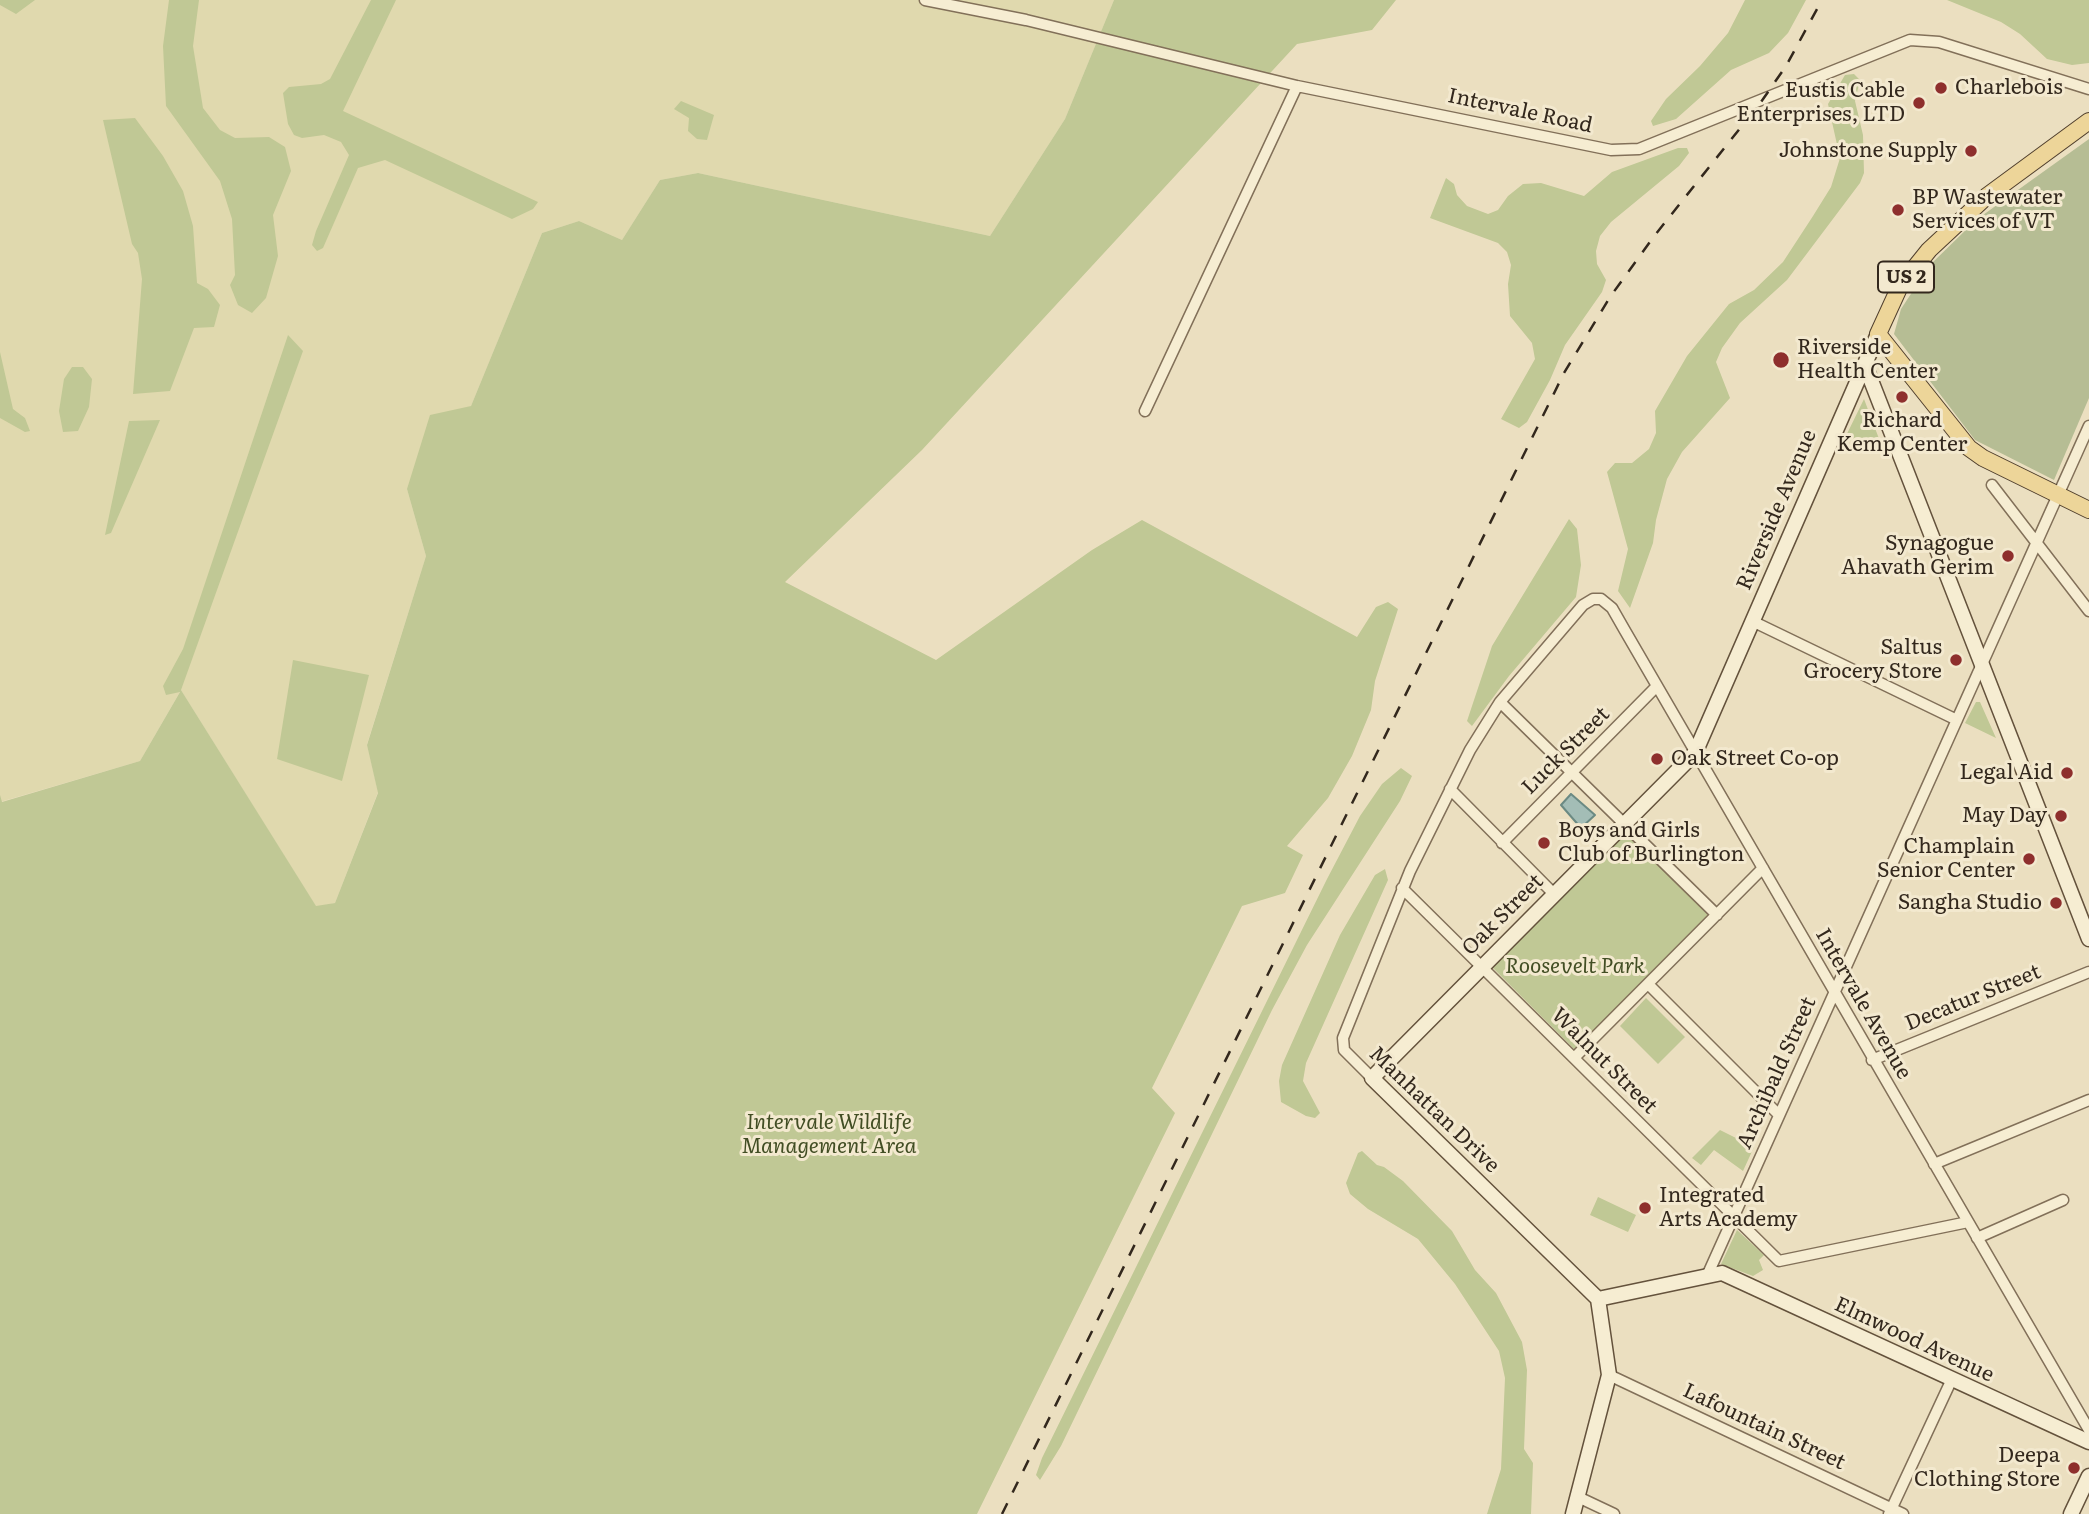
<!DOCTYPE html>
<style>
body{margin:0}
canvas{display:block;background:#ebdfc0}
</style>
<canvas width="2089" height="1514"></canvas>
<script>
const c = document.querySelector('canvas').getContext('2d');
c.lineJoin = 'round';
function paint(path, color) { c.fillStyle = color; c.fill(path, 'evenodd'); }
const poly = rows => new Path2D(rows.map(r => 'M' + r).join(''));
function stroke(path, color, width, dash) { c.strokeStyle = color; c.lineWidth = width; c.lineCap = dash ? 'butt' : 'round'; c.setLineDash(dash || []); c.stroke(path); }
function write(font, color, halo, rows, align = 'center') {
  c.font = font + ' Literata,serif'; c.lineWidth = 6; c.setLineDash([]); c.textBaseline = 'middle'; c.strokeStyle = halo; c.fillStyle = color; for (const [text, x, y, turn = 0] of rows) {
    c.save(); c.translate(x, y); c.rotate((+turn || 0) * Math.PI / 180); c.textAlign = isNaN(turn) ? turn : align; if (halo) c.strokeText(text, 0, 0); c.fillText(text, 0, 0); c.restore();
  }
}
paint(poly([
 [0,0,1114,0,1065,119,990,236,698,173,660,180,622,240,579,221,542,233,471,406,407,489,426,556,367,744,378,792,335,903,316,907,181,690,140,761,0,802]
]), '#e0d9ae');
paint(poly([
 [0,0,35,0,16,14,0,5],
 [169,0,199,0,193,46,203,108,220,130,235,138,269,137,285,147,291,171,273,215,278,256,266,298,252,313,238,305,230,285,235,275,232,219,220,181,166,106,163,46],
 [371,0,396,0,343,111,538,202,533,209,512,219,385,160,358,168,323,248,317,251,312,245,316,231,349,155,341,142,324,135,302,138,294,135,288,124,283,93,289,87,321,84,330,79],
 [1114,0,1396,0,1372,30,1297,44,922,450,785,582,936,660,1092,550,1142,520,1357,637,1376,607,1388,602,1398,609,1375,681,1371,710,1352,756,1328,798,1287,846,1303,855,1285,893,1242,906,1152,1088,1175,1113,977,1514,0,1514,0,795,2,802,140,761,180,692,166,695,163,686,183,649,288,335,303,351,181,690,316,906,335,903,378,793,367,745,426,556,407,489,430,415,471,406,542,233,579,221,622,240,660,180,698,173,990,236,1065,119],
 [1745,0,1806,0,1788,33,1769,53,1731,70,1676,119,1653,126,1651,121,1666,99,1700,66,1728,33],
 [1947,0,2089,0,2089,63,2072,65,2047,59,2020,34,2001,22],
 [1854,74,1860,80,1855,101,1863,135,1864,173,1860,183,1787,280,1740,323,1722,348,1716,362,1730,398,1682,452,1667,479,1656,520,1653,543,1630,608,1618,591,1628,549,1607,472,1615,463,1632,463,1649,449,1656,433,1655,411,1687,356,1729,304,1754,290,1783,262,1813,216,1831,187,1840,158,1828,104,1845,75],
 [681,101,714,115,707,140,697,139,688,131,689,118,674,109],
 [135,118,163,156,183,191,193,226,197,283,208,289,220,305,214,327,194,328,170,391,133,394,142,279,138,253,132,244,103,120],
 [1678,148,1687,148,1689,153,1679,166,1611,222,1600,236,1596,251,1597,264,1606,280,1602,292,1565,345,1550,380,1527,422,1519,428,1501,419,1535,359,1532,343,1510,316,1508,284,1511,265,1507,252,1498,243,1430,218,1446,178,1454,184,1457,195,1467,206,1488,214,1498,210,1508,196,1523,184,1541,183,1584,196,1612,172],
 [0,352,13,409,25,418,30,431,25,432,0,418],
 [72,367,83,367,92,379,89,407,78,431,63,432,59,411,64,379],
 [1864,399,1881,444,1861,438,1843,442],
 [160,420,111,533,105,535,129,421],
 [1569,519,1577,529,1581,565,1576,597,1509,676,1472,726,1467,721,1492,646],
 [293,660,369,675,342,781,277,759],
 [1976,702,1980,702,1996,738,1965,723],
 [1401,768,1412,776,1400,801,1307,945,1272,1010,1061,1446,1040,1480,1036,1475,1042,1458,1327,879,1360,816,1382,784],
 [1628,832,1709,915,1575,1050,1492,967],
 [1385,869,1388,880,1306,1063,1303,1081,1320,1113,1315,1118,1306,1116,1281,1102,1279,1081,1282,1065,1340,935,1375,875],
 [1646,998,1685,1037,1658,1064,1620,1026],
 [1720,1130,1754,1147,1743,1171,1714,1150,1701,1165,1692,1158],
 [1362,1151,1377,1165,1384,1167,1403,1181,1452,1231,1475,1270,1496,1293,1522,1342,1527,1370,1524,1449,1533,1463,1531,1514,1487,1514,1501,1469,1505,1378,1499,1351,1455,1284,1418,1239,1368,1209,1350,1194,1346,1183,1358,1153],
 [1598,1197,1636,1215,1628,1232,1590,1215],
 [1737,1230,1764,1255,1759,1260,1763,1270,1753,1276,1721,1264]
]), '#c0c895');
paint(poly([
 [2089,139,2089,398,2054,480,1975,440,1894,334,1901,309,1930,265,1976,220]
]), '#b6bd94');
const water = poly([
 [1571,794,1595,815,1581,828,1561,805,1571,794]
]);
paint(water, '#a3bdb6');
stroke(water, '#6b8a83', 2);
const street = poly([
 [925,0,1026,20,1297,86,1611,150,1639,149,1910,40,1939,42,2089,89],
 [1145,411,1297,86],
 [1992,485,2089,611],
 [1752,621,1957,720],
 [1500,702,1717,915],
 [1450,789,1554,894],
 [1502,843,1657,686],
 [1402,888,1779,1261,1968,1222],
 [1648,984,1779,1115],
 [1574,1058,1763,868],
 [1872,1060,2089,972],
 [1372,1078,1344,1050,1343,1038,1410,871,1470,750,1500,702,1583,605,1593,599,1601,599,1612,608,1624,629,2089,1430],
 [1934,1164,2089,1100],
 [1977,1238,2063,1200],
 [1707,1276,2089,426],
 [1609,1375,1903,1514],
 [1578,1497,1614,1514],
 [1889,1514,1951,1381]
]);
const secondary = poly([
 [1865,365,2089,939],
 [1598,1299,1722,1273,2089,1442],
 [1573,1514,1609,1375,1598,1299,1372,1078,1695,753,1878,334],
 [2071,1514,2089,1476]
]);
const primary = poly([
 [2089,121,1987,196,1929,250,1900,286,1878,334,1969,448,1983,458,2089,510]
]);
stroke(street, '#827059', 13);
stroke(secondary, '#64523c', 17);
stroke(primary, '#503f2d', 18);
stroke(street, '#f6edd2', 10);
stroke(secondary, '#f6edd2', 14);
stroke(primary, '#edd599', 16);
stroke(poly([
 [1002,1514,1564,373,1610,297,1655,235,1761,102,1786,66,1822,0]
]), '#33281d', 2.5, [12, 12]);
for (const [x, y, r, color] of [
 [1941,88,7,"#8e2f2d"],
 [1919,103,7,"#8e2f2d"],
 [1971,151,7,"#8e2f2d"],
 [1898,210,7,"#8e2f2d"],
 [1781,360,9,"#8e2f2d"],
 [1902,397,7,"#8e2f2d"],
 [2008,556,7,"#8e2f2d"],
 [1956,660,7,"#8e2f2d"],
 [1657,759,7,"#8e2f2d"],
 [2067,773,7,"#8e2f2d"],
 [2061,816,7,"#8e2f2d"],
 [1544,843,7,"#8e2f2d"],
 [2029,859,7,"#8e2f2d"],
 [2056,903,7,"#8e2f2d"],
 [1645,1208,7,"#8e2f2d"],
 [2074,1468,7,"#8e2f2d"]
]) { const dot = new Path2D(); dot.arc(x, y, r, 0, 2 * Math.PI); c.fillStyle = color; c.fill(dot); stroke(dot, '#f3e9cf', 2.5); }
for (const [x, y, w] of [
 [1906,277,56]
]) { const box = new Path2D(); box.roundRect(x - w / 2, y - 15.5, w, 31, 5); c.fillStyle = '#f3e9cf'; c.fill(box); stroke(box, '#33281d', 2); }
write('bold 19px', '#33281d', null, [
 ["US 2",1906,277]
]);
write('21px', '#33281d', '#f3e9cf', [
 ["Charlebois",1955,88,"left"],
 ["Eustis Cable",1905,91],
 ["Enterprises, LTD",1905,115],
 ["Johnstone Supply",1957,151],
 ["BP Wastewater",1912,198,"left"],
 ["Services of VT",1912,222,"left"],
 ["Riverside",1797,348,"left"],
 ["Health Center",1797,372,"left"],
 ["Richard",1902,421,"center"],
 ["Kemp Center",1902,445,"center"],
 ["Synagogue",1994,544],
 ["Ahavath Gerim",1994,568],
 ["Saltus",1942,648],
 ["Grocery Store",1942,672],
 ["Oak Street Co-op",1671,759,"left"],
 ["Legal Aid",2053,773],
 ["May Day",2047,816],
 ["Boys and Girls",1558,831,"left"],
 ["Club of Burlington",1558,855,"left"],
 ["Champlain",2015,847],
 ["Senior Center",2015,871],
 ["Sangha Studio",2042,903],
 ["Integrated",1659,1196,"left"],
 ["Arts Academy",1659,1220,"left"],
 ["Deepa",2060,1456],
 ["Clothing Store",2060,1480]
], 'right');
write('21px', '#33281d', '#f3e9cf', [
 ["Intervale Road",1520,111,12],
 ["Riverside Avenue",1777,510,-67],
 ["Luck Street",1566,751,-45],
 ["Oak Street",1503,915,-45],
 ["Decatur Street",1973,998,-22],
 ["Intervale Avenue",1863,1004,60],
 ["Walnut Street",1604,1061,45],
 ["Archibald Street",1777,1073,-66],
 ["Manhattan Drive",1434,1110,44],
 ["Elmwood Avenue",1914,1340,25],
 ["Lafountain Street",1764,1427,25]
]);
write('italic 21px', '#424e24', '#f3e9cf', [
 ["Roosevelt Park",1575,967],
 ["Intervale Wildlife",829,1123],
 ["Management Area",829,1147]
]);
</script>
